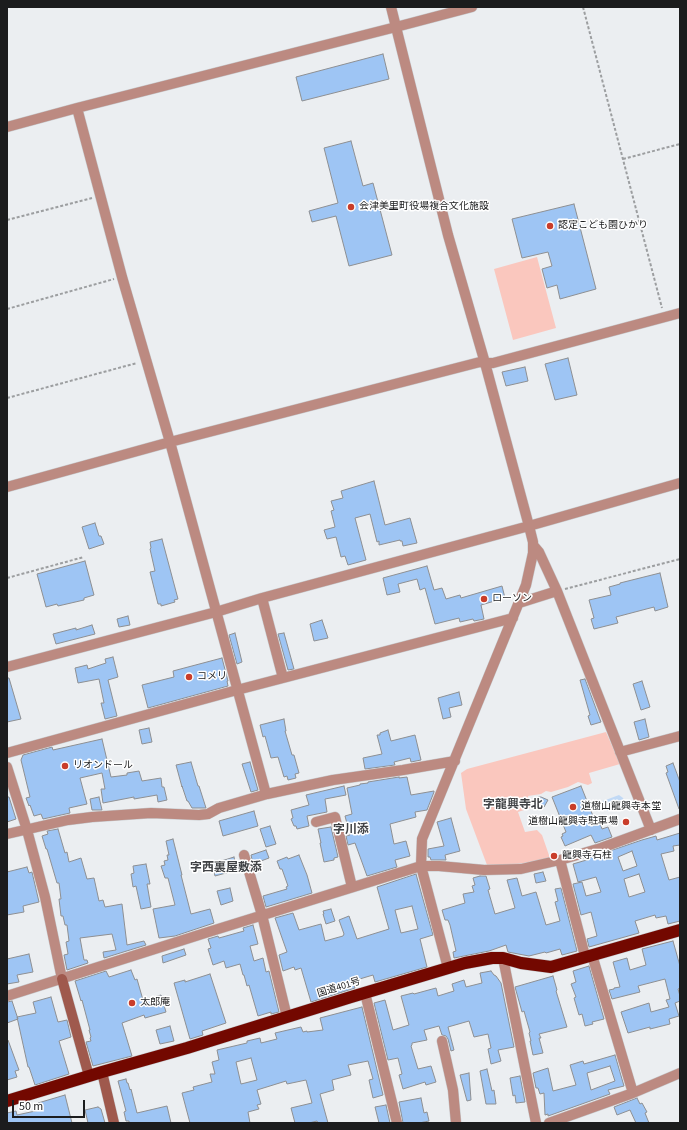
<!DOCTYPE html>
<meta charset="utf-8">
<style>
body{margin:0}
#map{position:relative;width:687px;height:1130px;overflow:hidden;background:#ebeef1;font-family:"Source Sans 3",sans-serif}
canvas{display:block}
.frame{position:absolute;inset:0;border:8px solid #1b1c1d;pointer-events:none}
.scale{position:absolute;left:12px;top:1100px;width:73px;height:18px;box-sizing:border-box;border:2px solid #1b1c1d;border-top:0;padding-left:5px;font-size:12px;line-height:14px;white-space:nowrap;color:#1b1c1d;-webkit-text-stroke:3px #fff;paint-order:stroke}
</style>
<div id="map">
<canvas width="687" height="1130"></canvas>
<div class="frame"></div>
<div class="scale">50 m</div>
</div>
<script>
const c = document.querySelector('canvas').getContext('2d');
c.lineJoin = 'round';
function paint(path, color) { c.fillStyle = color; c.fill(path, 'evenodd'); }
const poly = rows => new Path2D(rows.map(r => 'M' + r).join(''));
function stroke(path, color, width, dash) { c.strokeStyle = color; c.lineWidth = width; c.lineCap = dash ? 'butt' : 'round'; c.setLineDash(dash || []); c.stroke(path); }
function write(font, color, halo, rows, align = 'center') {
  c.font = font + ' "Source Sans 3","Noto Sans JP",sans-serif'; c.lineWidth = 3; c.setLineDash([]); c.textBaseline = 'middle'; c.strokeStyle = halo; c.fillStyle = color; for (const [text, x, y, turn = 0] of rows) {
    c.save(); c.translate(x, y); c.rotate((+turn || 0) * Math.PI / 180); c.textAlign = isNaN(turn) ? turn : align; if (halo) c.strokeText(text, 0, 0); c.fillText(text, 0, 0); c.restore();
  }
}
paint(poly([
 [537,257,556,328,513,340,494,269],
 [606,732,620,764,589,773,592,783,588,785,578,782,568,787,551,792,546,791,541,794,528,796,530,808,518,812,525,832,537,830,542,835,550,858,513,865,487,865,466,809,461,773,467,769]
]), '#fac7be');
paint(poly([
 [619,795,623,798,626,805,611,811,607,811,603,803,603,801]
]), '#c1d9f5');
const building = poly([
 [383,54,389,79,302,101,296,77,383,54],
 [351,141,363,186,373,183,392,255,349,266,336,216,312,222,309,211,338,203,324,148,351,141],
 [574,204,596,289,560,299,557,285,547,288,542,269,552,266,548,252,522,258,512,219,574,204],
 [568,358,577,395,555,400,545,364,568,358],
 [525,367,528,381,506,386,502,372,525,367],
 [374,481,385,525,410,518,417,543,403,546,402,541,400,541,400,540,379,545,379,541,377,542,370,514,355,518,366,560,348,565,345,556,341,557,336,537,327,539,324,530,335,527,331,511,334,510,331,501,343,498,341,491,374,481],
 [95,523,99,536,101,536,104,544,89,549,82,527,95,523],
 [162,539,178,599,174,600,175,602,161,606,161,604,158,604,150,572,155,571,150,549,151,548,150,542,162,539],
 [85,561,94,595,84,598,84,600,58,606,57,604,46,607,37,574,85,561],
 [427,566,434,590,442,588,446,599,460,595,461,598,502,586,505,598,481,605,484,619,474,621,473,619,460,622,459,618,435,624,425,588,420,590,417,579,398,584,400,592,387,595,383,578,427,566],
 [660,573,668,607,655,611,654,607,616,617,618,623,594,629,591,619,594,618,589,600,611,595,609,587,620,584,620,583,660,573],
 [128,616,130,625,119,627,117,619,128,616],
 [322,620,328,638,314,641,310,624,322,620],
 [92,625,95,634,56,644,53,634,76,628,76,630,92,625],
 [235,633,242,662,237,664,229,635,235,633],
 [284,633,294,669,288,670,278,634,284,633],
 [113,657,118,677,108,680,117,716,105,719,101,703,104,703,99,679,78,683,75,668,87,665,88,669,106,663,105,659,113,657],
 [222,658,228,681,227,681,228,686,148,708,142,685,174,677,173,671,222,658],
 [7,678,9,678,21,719,7,722,7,678],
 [585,679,601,722,591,725,588,716,590,715,580,680,585,679],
 [642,681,650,707,641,710,633,684,642,681],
 [459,692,462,705,449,708,451,717,443,719,438,698,459,692],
 [284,719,286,731,285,731,292,755,294,755,299,773,295,774,296,778,288,780,287,776,284,777,278,757,271,758,265,736,263,737,260,725,284,719],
 [645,719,649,737,639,740,634,722,645,719],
 [149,728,152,742,142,744,139,730,149,728],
 [388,730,391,741,415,735,421,760,411,762,410,758,394,762,395,765,365,769,363,758,382,754,377,735,380,735,380,733,388,730],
 [102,739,111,777,127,775,127,773,139,771,142,781,161,778,162,787,164,787,167,800,158,802,157,795,134,799,134,797,103,803,101,789,105,789,102,773,80,778,87,804,69,808,70,813,43,819,41,814,34,816,30,805,29,806,26,798,30,797,21,760,23,755,52,747,53,750,102,739],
 [191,762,198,786,199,786,206,808,192,808,188,801,187,801,182,786,182,787,176,765,191,762],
 [250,762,258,790,251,792,242,764,250,762],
 [673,763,680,782,680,809,679,809,666,773,668,772,666,766,673,763],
 [399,777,399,778,407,777,411,795,434,791,434,792,427,810,415,812,416,817,390,824,394,844,406,841,410,856,395,860,397,867,367,876,355,843,348,845,346,836,350,835,345,816,352,814,347,788,360,785,360,784,368,783,368,782,399,777],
 [344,786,346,795,325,799,327,812,307,816,309,826,297,829,296,826,294,826,291,819,293,818,291,810,309,805,306,795,344,786],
 [581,786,595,821,599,820,602,829,608,827,612,837,595,843,591,835,565,846,561,837,563,836,562,834,566,832,552,797,581,786],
 [7,797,9,797,16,819,7,822,7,797],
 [99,797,102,810,92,810,90,799,99,797],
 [539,797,541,797,548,800,544,807,541,808,537,808,534,804,536,798,539,797],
 [254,811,258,826,223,836,219,821,254,811],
 [451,818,460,851,445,855,446,860,431,860,430,857,428,857,428,849,444,846,437,822,451,818],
 [270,826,276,844,266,847,260,829,270,826],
 [331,827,338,857,334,858,334,860,324,862,320,843,321,843,318,829,331,827],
 [58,829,65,853,67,852,69,862,81,858,87,879,94,878,99,901,103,900,105,907,122,904,127,945,144,941,146,945,104,958,103,952,116,950,112,934,80,938,84,960,87,960,88,963,67,970,64,955,68,954,66,942,69,941,67,925,65,925,63,916,61,916,59,899,61,899,59,883,57,883,47,849,46,849,42,836,48,834,47,831,58,829],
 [680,833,680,845,673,846,674,851,661,854,669,880,680,877,680,921,668,924,666,916,656,918,655,915,635,921,639,933,589,947,587,939,597,936,591,912,581,915,573,884,582,882,586,896,601,892,596,877,578,882,573,864,590,859,589,858,642,840,656,836,657,840,680,833],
 [632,851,637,866,623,871,618,857,632,851],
 [639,874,645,892,629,897,624,879,639,874],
 [173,839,182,875,181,875,191,914,210,909,214,923,175,936,159,938,153,909,175,905,168,878,165,878,161,866,165,865,164,861,168,860,167,855,169,855,166,841,173,839],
 [266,850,269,858,253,864,251,855,266,850],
 [299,855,307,875,312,893,266,907,263,896,287,889,286,887,288,886,282,869,280,869,277,861,287,857,288,859,299,855],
 [234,857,237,870,215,876,212,864,234,857],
 [146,864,150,884,147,884,151,907,141,909,136,886,133,887,131,874,134,873,133,866,146,864],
 [27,867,29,873,32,872,39,902,23,906,24,912,7,915,7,872,27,867],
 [543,872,546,881,536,883,534,874,543,872],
 [416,874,433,935,420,939,427,967,375,982,373,975,353,981,355,988,311,1002,301,968,295,970,294,967,283,971,279,955,287,952,275,918,293,913,299,930,321,924,325,941,343,936,344,934,339,920,349,916,357,939,389,929,377,887,416,874],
 [412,906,418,929,401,933,395,910,412,906],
 [480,876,486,876,490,889,488,890,495,914,515,908,507,880,517,878,522,896,536,892,546,925,560,921,555,902,558,901,555,889,561,888,577,951,562,955,560,949,546,953,545,952,529,956,508,952,506,945,489,951,454,958,453,952,456,951,450,925,448,920,445,920,442,910,465,903,463,894,474,892,472,886,475,885,473,878,480,876],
 [230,888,233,901,221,905,217,891,230,888],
 [331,909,335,921,326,924,323,914,324,914,323,911,331,909],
 [253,925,258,944,250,946,254,961,263,958,266,972,269,971,279,1012,271,1014,271,1012,258,1016,249,985,247,986,244,975,243,975,240,964,226,968,224,961,213,965,208,949,211,948,208,939,218,936,219,938,244,931,243,928,253,925],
 [673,941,680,966,680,988,678,989,680,996,680,1001,675,1003,679,1016,669,1019,670,1024,650,1029,650,1027,628,1033,621,1012,649,1003,651,1012,669,1007,666,1000,670,999,665,979,638,986,640,992,612,999,609,990,614,989,614,988,620,987,613,962,627,958,630,970,646,965,642,949,673,941],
 [184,949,186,955,163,963,162,956,184,949],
 [29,954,33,972,17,975,19,982,7,984,7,959,29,954],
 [589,966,604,1019,592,1022,593,1024,585,1026,582,1014,579,1015,574,998,576,997,571,984,576,982,573,971,589,966],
 [131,970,135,980,137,979,143,1000,161,995,166,1012,145,1018,144,1015,122,1023,132,1056,93,1066,86,1042,91,1041,90,1038,91,1037,89,1030,90,1030,82,1000,81,1001,75,981,106,971,109,977,131,970],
 [491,971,494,975,496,976,501,983,514,1047,498,1050,501,1061,491,1064,488,1049,491,1048,488,1034,474,1037,469,1021,448,1027,454,1050,451,1051,448,1039,446,1036,442,1035,439,1026,424,1030,427,1040,412,1043,412,1045,411,1046,418,1069,431,1066,436,1082,426,1085,425,1082,403,1089,399,1075,402,1074,398,1058,388,1060,374,1003,385,1000,393,1030,409,1025,401,996,413,993,414,994,436,988,438,996,454,991,452,984,464,980,466,987,482,983,480,973,491,971],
 [210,974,226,1023,202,1031,203,1035,190,1039,174,983,185,980,185,982,210,974],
 [553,976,557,990,556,991,567,1027,539,1034,541,1038,539,1038,543,1053,533,1055,530,1041,531,1041,529,1033,530,1032,524,1011,522,1012,515,987,553,976],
 [51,997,58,1022,67,1020,71,1037,59,1041,69,1074,35,1085,29,1067,28,1067,17,1017,36,1013,33,1002,51,997],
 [12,1001,18,1019,7,1023,7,1002,12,1001],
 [362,1007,383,1095,373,1098,369,1080,373,1079,368,1061,348,1065,351,1075,332,1080,334,1090,320,1094,328,1123,318,1123,317,1121,309,1123,295,1123,291,1108,312,1103,306,1080,287,1084,286,1081,257,1090,261,1104,257,1105,259,1109,248,1112,250,1123,190,1123,182,1093,194,1090,193,1087,212,1082,210,1074,215,1074,212,1062,219,1060,217,1050,247,1043,247,1041,260,1038,261,1043,277,1039,275,1033,301,1027,303,1032,307,1031,307,1032,323,1030,320,1018,362,1007],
 [251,1058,257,1080,241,1084,236,1062,251,1058],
 [170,1026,174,1041,160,1044,156,1030,170,1026],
 [7,1040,8,1040,19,1070,15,1071,17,1077,7,1080,7,1040],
 [615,1055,624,1086,608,1090,610,1094,548,1116,548,1114,545,1115,544,1093,540,1094,538,1088,536,1088,533,1073,548,1068,553,1091,576,1085,570,1065,583,1061,584,1064,615,1055],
 [610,1066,615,1081,591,1090,587,1073,610,1066],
 [487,1069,492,1091,494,1090,496,1104,486,1104,480,1071,487,1069],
 [469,1073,471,1100,467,1101,460,1075,469,1073],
 [520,1076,525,1102,516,1103,515,1095,513,1096,510,1078,520,1076],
 [126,1079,127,1083,128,1083,130,1090,131,1089,137,1113,167,1106,171,1123,129,1123,129,1121,126,1121,124,1112,126,1111,118,1081,126,1079],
 [65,1095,72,1123,7,1123,7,1113,16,1111,17,1115,40,1110,38,1103,65,1095],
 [421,1098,424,1113,427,1112,429,1121,419,1123,403,1123,399,1102,421,1098],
 [637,1098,640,1104,642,1103,647,1112,645,1113,649,1123,636,1123,630,1110,617,1115,614,1107,637,1098],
 [386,1105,390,1123,379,1123,375,1107,386,1105],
 [98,1107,101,1109,105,1123,88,1123,85,1110,98,1107]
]);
paint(building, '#9ec5f4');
stroke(building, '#8d8f92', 1);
const street = poly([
 [391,7,448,235,485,363,529,526,533,542,533,553,526,585,422,839,421,866,448,968],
 [77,108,122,277,170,442,266,794],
 [7,127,77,108,396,27,472,7],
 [7,487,170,442,480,362,485,363,493,363,680,313],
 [533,545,539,552,557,591,651,830],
 [262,598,283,678],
 [519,603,557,591],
 [7,667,216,612,262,598,529,526,680,483],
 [620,752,680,736],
 [7,753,237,690,513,618],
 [7,767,27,830,45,897,62,979],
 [316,822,335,817,352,887],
 [7,834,68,820,92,817,151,813,199,815,208,814,219,808,267,794,333,780,403,770,455,761],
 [244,855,262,915,287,1017],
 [560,860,585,956],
 [592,955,633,1093],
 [503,958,536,1123],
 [365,993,397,1123],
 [7,996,202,934,421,866,439,866,484,870,521,869,560,860,601,848,680,819],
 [442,1041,453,1090,456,1123],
 [549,1123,633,1093,680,1073]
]);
const secondary = poly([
 [62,979,89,1076],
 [102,1072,114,1123]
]);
const highway = poly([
 [7,1101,102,1072,187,1048,351,997,465,963,492,958,503,958,521,963,551,967,680,930]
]);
stroke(street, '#c6c8cb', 11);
stroke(secondary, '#c6c8cb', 11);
stroke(highway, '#c6c8cb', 13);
stroke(poly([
 [583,7,662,308],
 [623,159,680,144],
 [7,220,92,198],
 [7,309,114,279],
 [7,398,137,363],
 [7,578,84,557],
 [565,589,680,559]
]), '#9c9ea0', 2, [3, 2]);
stroke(street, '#bc8a81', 10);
stroke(secondary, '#9f594d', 10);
stroke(highway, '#730800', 12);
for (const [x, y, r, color] of [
 [351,207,4,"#c93d2a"],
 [550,226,4,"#c93d2a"],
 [484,599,4,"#c93d2a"],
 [189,677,4,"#c93d2a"],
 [65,766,4,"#c93d2a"],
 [573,807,4,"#c93d2a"],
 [626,822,4,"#c93d2a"],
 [554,856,4,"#c93d2a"],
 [132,1003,4,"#c93d2a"]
]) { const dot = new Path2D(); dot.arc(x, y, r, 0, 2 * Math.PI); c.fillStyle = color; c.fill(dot); stroke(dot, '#fff', 1.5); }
write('10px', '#1b1c1d', '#fff', [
 ["会津美里町役場複合文化施設",359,207],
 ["認定こども園ひかり",558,226],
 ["ローソン",492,599],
 ["コメリ",197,677],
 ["リオンドール",73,766],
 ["道樹山龍興寺本堂",581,807],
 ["道樹山龍興寺駐車場",618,822,"right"],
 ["龍興寺石柱",562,856],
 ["太郎庵",140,1003]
], 'left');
write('10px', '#1b1c1d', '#fff', [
 ["国道401号",339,988,-17]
]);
write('bold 12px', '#404245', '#fff', [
 ["字龍興寺北",513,805],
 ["字川添",351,830],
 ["字西裏屋敷添",226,868]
]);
</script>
